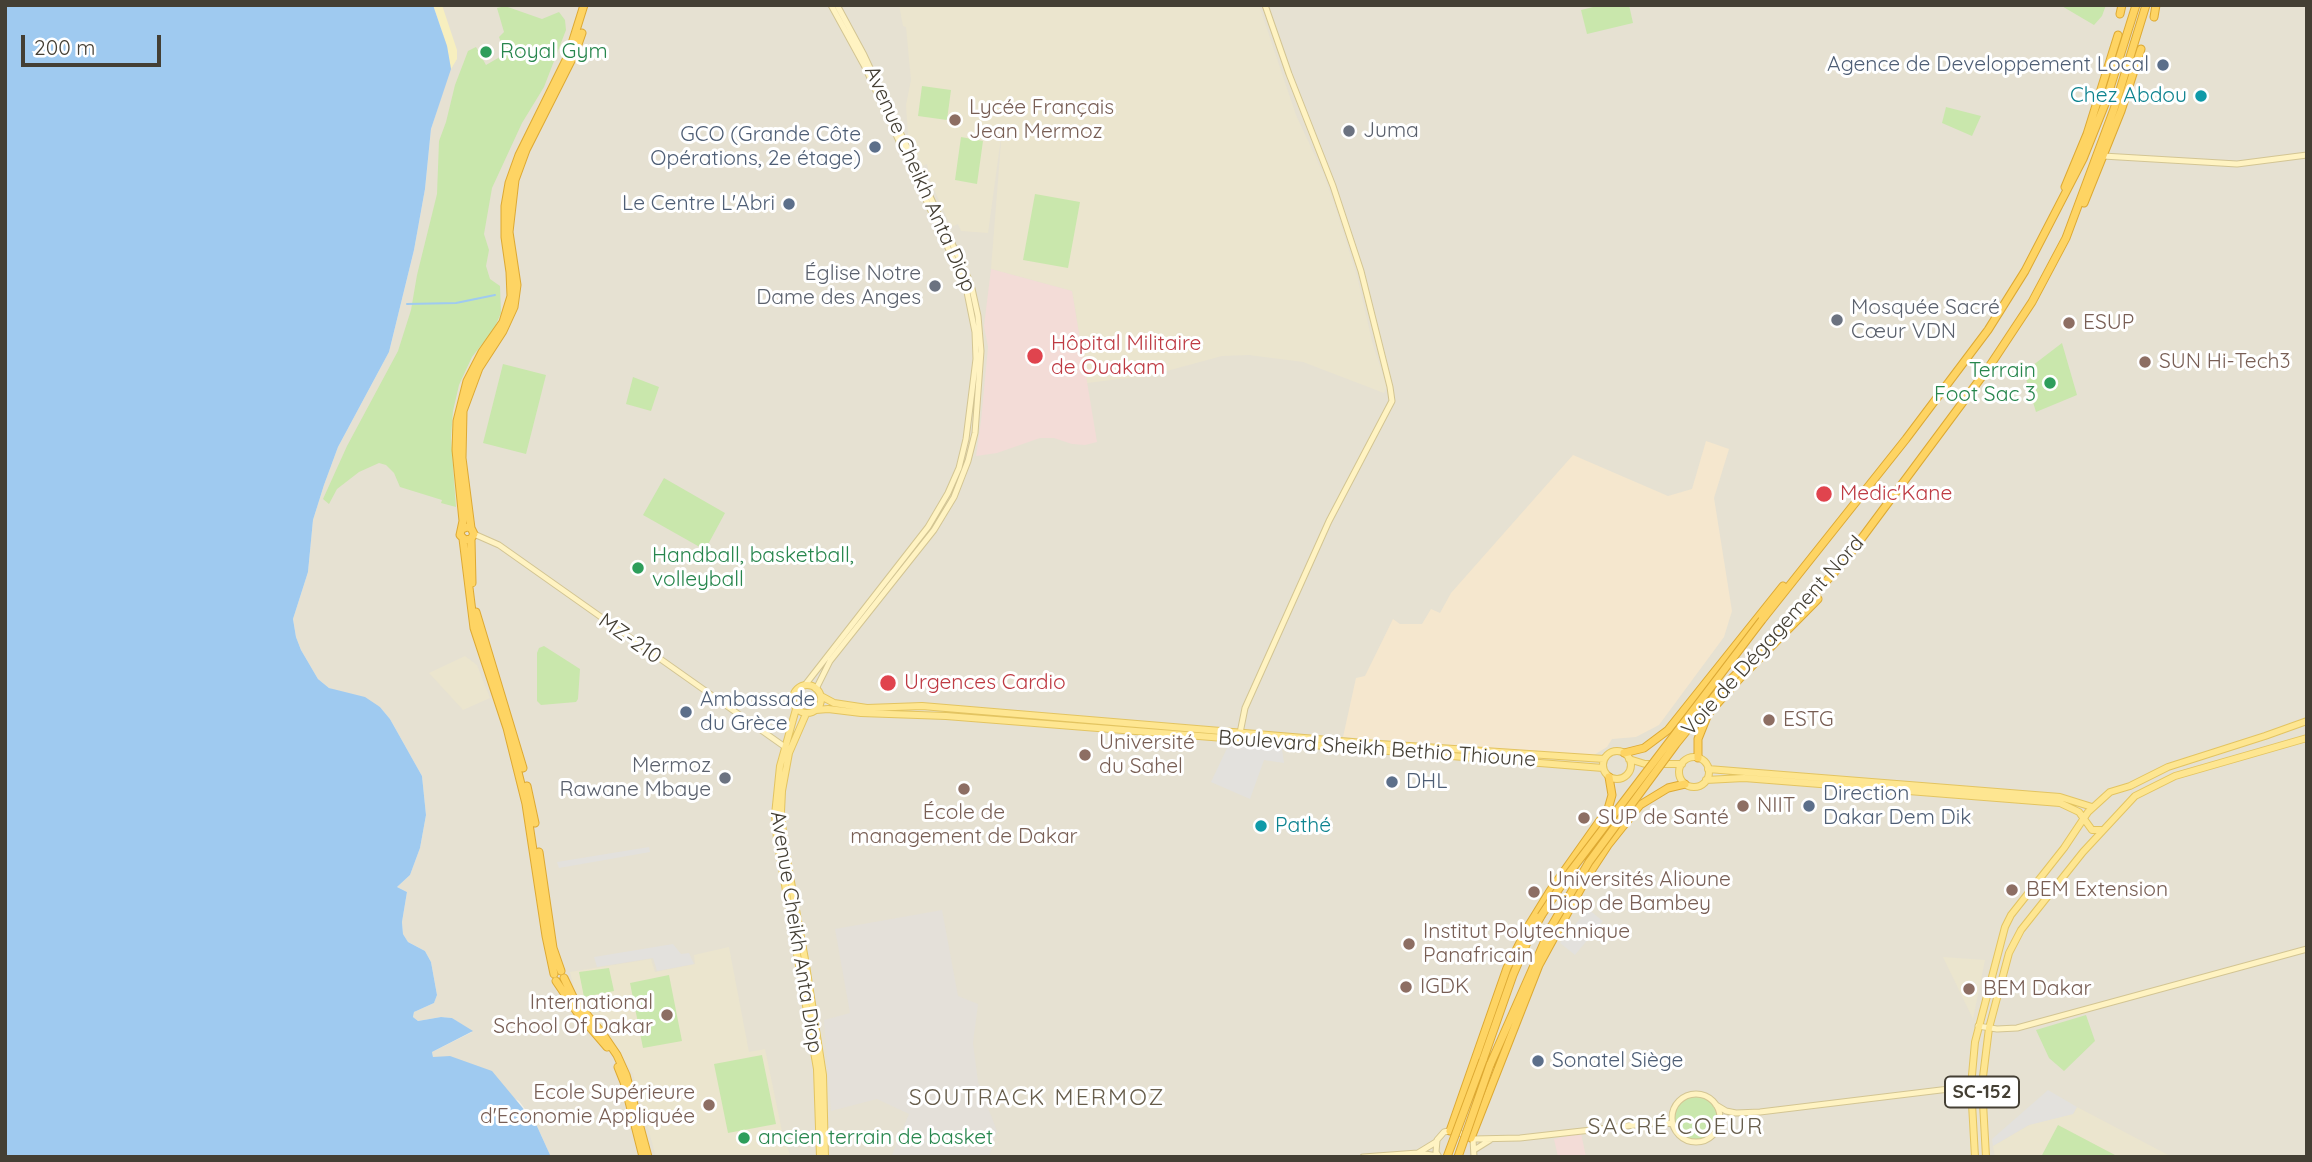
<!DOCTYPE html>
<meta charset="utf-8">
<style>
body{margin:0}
#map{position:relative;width:2312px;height:1162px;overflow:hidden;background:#f2efe4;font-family:Quicksand,sans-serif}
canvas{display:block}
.frame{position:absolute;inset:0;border:7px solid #443f34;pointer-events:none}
.scale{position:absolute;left:21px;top:35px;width:140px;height:32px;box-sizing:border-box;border:4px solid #443f34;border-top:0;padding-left:9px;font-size:21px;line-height:24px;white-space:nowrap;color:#443f34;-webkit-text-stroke:5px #fff;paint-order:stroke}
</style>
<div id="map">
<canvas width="2312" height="1162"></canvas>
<div class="frame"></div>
<div class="scale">200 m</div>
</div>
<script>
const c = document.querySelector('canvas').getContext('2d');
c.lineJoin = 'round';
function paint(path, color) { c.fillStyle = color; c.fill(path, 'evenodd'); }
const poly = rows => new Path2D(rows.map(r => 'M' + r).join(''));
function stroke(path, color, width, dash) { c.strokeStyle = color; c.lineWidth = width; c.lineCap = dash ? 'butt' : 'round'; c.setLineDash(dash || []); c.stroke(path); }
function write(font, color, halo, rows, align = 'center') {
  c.font = font + ' Quicksand,sans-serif'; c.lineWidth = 6; c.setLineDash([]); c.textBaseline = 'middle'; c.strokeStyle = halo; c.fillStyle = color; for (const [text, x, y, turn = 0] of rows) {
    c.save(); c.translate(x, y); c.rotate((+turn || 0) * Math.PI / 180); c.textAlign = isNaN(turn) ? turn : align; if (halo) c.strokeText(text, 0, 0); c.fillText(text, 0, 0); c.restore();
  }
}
paint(poly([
 [433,5,2307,5,2307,1157,551,1157,536,1124,519,1101,433,1058,432,1052,472,1032,452,1018,441,1017,418,1021,413,1017,414,1012,434,1003,437,995,431,962,425,951,408,942,403,934,402,922,407,892,397,887,410,875,420,848,426,815,422,776,390,719,380,707,329,688,318,679,301,650,296,637,293,619,308,572,313,520,324,485,338,447,389,352,414,250,425,189,431,129,450,69,440,21]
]), '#e6e1d2');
paint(poly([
 [1706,441,1729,449,1714,498,1732,611,1724,637,1659,725,1636,737,1612,739,1607,747,1594,755,1587,755,1343,737,1356,678,1365,676,1393,619,1400,624,1422,624,1431,609,1440,613,1451,593,1573,455,1668,496,1692,489]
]), '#f5e7ce');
paint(poly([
 [942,910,958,996,978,1004,973,1043,978,1082,997,1131,989,1157,891,1157,909,1114,877,1099,831,1111,824,1020,850,1013,835,929]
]), '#e4e0d9');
paint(poly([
 [899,5,1259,5,1296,115,1324,175,1337,212,1357,276,1373,345,1387,387,1384,393,1303,362,1249,355,1222,356,1152,375,1087,383,1072,291,991,269,1002,130,988,233,961,231,958,224,951,227,931,183,927,164,922,166,908,135,906,105,911,80,906,27,903,26],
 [465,656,477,665,490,698,463,710,429,673],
 [729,947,749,1052,765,1049,783,1136,791,1157,656,1157,633,1074,607,1031,577,1000,570,972,651,959,655,972,695,964,694,955],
 [1943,957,1985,960,1973,1019],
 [2077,1107,2172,1157,1995,1157,1993,1146,2029,1125,2073,1114]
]), '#ebe5ce');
paint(poly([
 [991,269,1072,291,1097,442,1085,445,1072,444,1054,438,1040,438,997,453,976,456,981,421,988,347,984,326],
 [1581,1133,1586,1157,1558,1157,1554,1139]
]), '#f3dcd7');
paint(poly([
 [1601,5,1629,5,1633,23,1587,34,1581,10],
 [2060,5,2106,5,2102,16,2094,25],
 [505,6,542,19,559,12,565,20,566,30,544,87,522,123,492,188,484,234,489,250,486,266,490,279,500,286,501,313,494,329,472,357,459,385,453,411,451,438,456,507,441,503,442,500,400,487,394,473,386,465,379,463,359,472,337,489,329,504,323,499,347,446,398,351,411,310,417,275,437,194,439,141,446,122,455,85,468,51,476,47,486,65,505,54,499,37,504,32,497,8],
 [922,86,951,90,947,120,918,116],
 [1946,107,1981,116,1972,136,1942,123],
 [961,137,983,141,977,184,955,180],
 [1035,194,1080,202,1068,268,1023,260],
 [2062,343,2077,395,2036,412,2024,372],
 [503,364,546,375,526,454,483,443],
 [633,377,659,387,651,411,626,404],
 [664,478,725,513,705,550,643,515],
 [544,646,580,669,578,699,576,702,541,705,537,701,537,653,539,648],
 [609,968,614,991,584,997,579,972],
 [669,975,682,1041,643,1048,630,983],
 [2086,1015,2095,1041,2064,1071,2049,1058,2036,1030],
 [762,1055,776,1124,728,1133,714,1064],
 '1672 1119a23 23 0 1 1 46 0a23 23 0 1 1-46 0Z',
 [2058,1125,2115,1155,2114,1157,2041,1157]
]), '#c9e7ac');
paint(poly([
 [433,5,442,5,457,50,457,59,451,69,447,46]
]), '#f7efbf');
paint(poly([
 [1229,744,1282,749,1284,763,1264,760,1250,799,1211,782],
 [649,847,650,852,559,868,557,862],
 [1588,909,1603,921,1575,955,1560,943],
 [673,944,681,954,689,953,694,964,657,971,653,958,597,967,594,957],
 [2048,1090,2077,1107,2073,1114,2029,1125,1993,1146,1992,1139]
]), '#e3e1dd');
paint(poly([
 [5,5,433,5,447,46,451,69,431,129,425,189,414,250,389,352,338,447,324,485,313,520,308,572,293,619,296,637,301,650,318,679,329,688,365,697,380,707,390,719,422,776,426,815,420,848,410,875,397,887,407,892,402,922,403,934,408,942,425,951,431,962,437,995,434,1003,414,1012,413,1017,418,1021,441,1017,452,1018,473,1031,432,1052,433,1057,450,1056,492,1071,536,1124,551,1157,5,1157]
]), '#9fcaf0');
stroke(poly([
 [407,304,456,303,495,295]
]), '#9fcaf0', 2);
const secondary = poly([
 [2103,156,2237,164,2307,155],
 [474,534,499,545,785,747],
 [805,685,928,527,948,493,959,468,966,439,976,359,975,332,966,287,865,67,831,5],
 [816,689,830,661,934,530,954,497,968,461,975,433,981,351,978,316,971,284,864,55,837,5],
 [1240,733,1245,708,1329,521,1392,401,1390,387,1361,271,1333,186,1289,74,1265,5],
 [1978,1026,1997,1029,2017,1028,2307,949],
 '1672 1118a24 24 0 1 1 48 0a24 24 0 1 1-48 0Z',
 [1716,1105,1726,1111,1736,1113,1760,1112,1982,1085],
 [1473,1139,1520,1138,1662,1122,1672,1124],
 [1474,1150,1490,1140],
 [1418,1153,1436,1142],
 [1363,1157,1418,1153,1438,1156],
 [1439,1157,1436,1152,1437,1140,1444,1132,1453,1130,1473,1139,1474,1157]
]);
const primary = poly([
 '793 699a14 14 0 1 1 28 0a14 14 0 1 1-28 0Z',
 [821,696,834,703,867,708,922,706,1364,743,1604,759],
 [796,709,780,766,775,815,777,839,817,1069,820,1157],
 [816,710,828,709,861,713,946,716,1603,768],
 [806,714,789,753,782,791,781,812,784,843,806,965,823,1075,825,1157],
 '1603 765a14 14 0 1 1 28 0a14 14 0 1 1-28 0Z',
 '1679 772a15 15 0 1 1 30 0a15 15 0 1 1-30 0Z',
 [1629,759,1645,764,1682,764],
 [1708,769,2060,797,2092,807],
 [1706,780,1744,778,2060,803,2079,812,2092,830,2101,830],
 [1975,1157,1971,1086,1975,1042,2005,927,2011,915,2064,848,2088,812,2110,792,2130,786,2168,767,2265,736,2307,721],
 [1986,1157,1982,1085,1989,1028,2009,953,2021,930,2083,852,2135,796,2175,776,2307,738]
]);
const highway = poly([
 [2120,14,2122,5],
 [2154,17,2156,5],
 [2065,187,2087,134,2118,35],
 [2084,203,2121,111,2141,49],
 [471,528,462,458,463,411,479,368,503,331,514,307,517,285,509,232,515,180,526,150,575,53,582,33],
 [462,529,467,527,471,528,474,534,471,539,465,540,460,535,463,521,456,450,457,421,467,381,482,352,503,322,511,296,510,272,505,237,505,206,509,183,519,155,568,56,584,5],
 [463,539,474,628,507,728,526,804,546,936,554,974],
 [471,539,472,583],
 [476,612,523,768],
 [1762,620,1906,439,1988,330,2025,271,2083,159,2105,104,2136,5],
 [1781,630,1844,562,1989,367,2032,302,2066,238,2114,109,2146,5],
 [1624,753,1644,748,1668,730,1783,586],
 [1698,758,1698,739,1708,714,1741,677,1818,599],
 [527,786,535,823],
 [539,852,553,948,561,971],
 [564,978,574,999,602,1033,617,1055,626,1075,648,1157],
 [556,981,577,1012,607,1047],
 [1483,1060,1513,975,1528,940,1541,916],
 [1490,1065,1551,927],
 [618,1067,624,1082,643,1157],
 [1450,1131,1507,968,1529,925,1550,891,1608,809,1612,795,1609,777],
 [1471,1138,1539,965,1587,877,1608,845,1640,805,1668,788,1685,784]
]);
stroke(secondary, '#d3c593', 7);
stroke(primary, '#e3c461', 8);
stroke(highway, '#dda933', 9);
stroke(secondary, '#fff3c2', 5);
stroke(primary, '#fee691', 6);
stroke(highway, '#fed463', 7);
const highwayBridge = poly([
 [1541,916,1570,872,1762,620],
 [1551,927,1589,862,1676,744,1717,693,1781,630],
 [1447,1157,1483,1060],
 [1458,1157,1490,1065]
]);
stroke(highwayBridge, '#dda933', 9, []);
stroke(highwayBridge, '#fed463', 7);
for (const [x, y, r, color] of [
 [486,52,7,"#2e9e5b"],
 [2163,65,7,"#5c6f8a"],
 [2201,96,7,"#0f9aa8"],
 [955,120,7,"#8d6e63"],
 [1349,131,7,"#6b7280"],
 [875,147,7,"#5c6f8a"],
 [789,204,7,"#5c6f8a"],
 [935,286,7,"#6b7280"],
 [1837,320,7,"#6b7280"],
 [2069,323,7,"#8d6e63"],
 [1035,356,9,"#e0444e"],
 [2145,362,7,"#8d6e63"],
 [2050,383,7,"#2e9e5b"],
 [1824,494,9,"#e0444e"],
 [638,568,7,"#2e9e5b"],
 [888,683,9,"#e0444e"],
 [686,712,7,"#5c6f8a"],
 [1769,720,7,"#8d6e63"],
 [1085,755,7,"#8d6e63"],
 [725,778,7,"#6b7280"],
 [1392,782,7,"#5c6f8a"],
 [964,789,7,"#8d6e63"],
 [1743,806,7,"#8d6e63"],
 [1809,806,7,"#5c6f8a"],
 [1584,818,7,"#8d6e63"],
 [1261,826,7,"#0f9aa8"],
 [2012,890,7,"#8d6e63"],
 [1534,892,7,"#8d6e63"],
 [1409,944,7,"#8d6e63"],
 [1406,987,7,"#8d6e63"],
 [1969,989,7,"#8d6e63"],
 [667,1015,7,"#8d6e63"],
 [1538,1061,7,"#5c6f8a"],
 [709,1105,7,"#8d6e63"],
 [744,1138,7,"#2e9e5b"]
]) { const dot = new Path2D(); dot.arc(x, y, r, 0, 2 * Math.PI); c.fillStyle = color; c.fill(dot); stroke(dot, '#fff', 2.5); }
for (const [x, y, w] of [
 [1982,1092,74]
]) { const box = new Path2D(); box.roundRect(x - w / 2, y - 15.5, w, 31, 5); c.fillStyle = '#fff'; c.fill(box); stroke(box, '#443f34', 2); }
write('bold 19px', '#443f34', null, [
 ["SC-152",1982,1092]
]);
write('21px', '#27864d', '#fff', [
 ["Royal Gym",500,52],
 ["Terrain",2036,371,"right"],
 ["Foot Sac 3",2036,395,"right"],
 ["Handball, basketball,",652,556],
 ["volleyball",652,580],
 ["ancien terrain de basket",758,1138]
], 'left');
write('21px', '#4e5e75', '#fff', [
 ["Agence de Developpement Local",2149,65,"right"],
 ["GCO (Grande Côte",861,135,"right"],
 ["Opérations, 2e étage)",861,159,"right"],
 ["Le Centre L'Abri",775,204,"right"],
 ["Ambassade",700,700],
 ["du Grèce",700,724],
 ["DHL",1406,782],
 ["Direction",1823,794],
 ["Dakar Dem Dik",1823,818],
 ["Sonatel Siège",1552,1061]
], 'left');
write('21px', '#0d838f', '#fff', [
 ["Chez Abdou",2187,96],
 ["Pathé",1275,826,"left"]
], 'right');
write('21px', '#785e54', '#fff', [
 ["Lycée Français",969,108],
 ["Jean Mermoz",969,132],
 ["ESUP",2083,323],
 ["SUN Hi-Tech3",2159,362],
 ["ESTG",1783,720],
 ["Université",1099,743],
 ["du Sahel",1099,767],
 ["NIIT",1757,806],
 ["École de",964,813,"center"],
 ["management de Dakar",964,837,"center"],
 ["SUP de Santé",1598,818],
 ["Universités Alioune",1548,880],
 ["Diop de Bambey",1548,904],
 ["BEM Extension",2026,890],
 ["Institut Polytechnique",1423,932],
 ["Panafricain",1423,956],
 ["IGDK",1420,987],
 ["BEM Dakar",1983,989],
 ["International",653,1003,"right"],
 ["School Of Dakar",653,1027,"right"],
 ["Ecole Supérieure",695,1093,"right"],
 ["d'Economie Appliquée",695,1117,"right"]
], 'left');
write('21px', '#5b616d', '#fff', [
 ["Juma",1363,131],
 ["Église Notre",921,274,"right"],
 ["Dame des Anges",921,298,"right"],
 ["Mosquée Sacré",1851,308],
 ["Cœur VDN",1851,332],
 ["Mermoz",711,766,"right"],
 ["Rawane Mbaye",711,790,"right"]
], 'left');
write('21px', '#443f34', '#fff', [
 ["Avenue Cheikh Anta Diop",920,179,66],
 ["Voie de Dégagement Nord",1773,636,-48],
 ["MZ-210",630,639,35],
 ["Boulevard Sheikh Bethio Thioune",1377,749,4],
 ["Avenue Cheikh Anta Diop",796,932,81]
]);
write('21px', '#be3a42', '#fff', [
 ["Hôpital Militaire",1051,344],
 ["de Ouakam",1051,368],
 ["Medic'Kane",1840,494],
 ["Urgences Cardio",904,683]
], 'left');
c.letterSpacing = '2px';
write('23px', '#675d4b', '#fff', [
 ["SOUTRACK MERMOZ",1037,1098],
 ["SACRÉ COEUR",1676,1127]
]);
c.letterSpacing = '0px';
</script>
